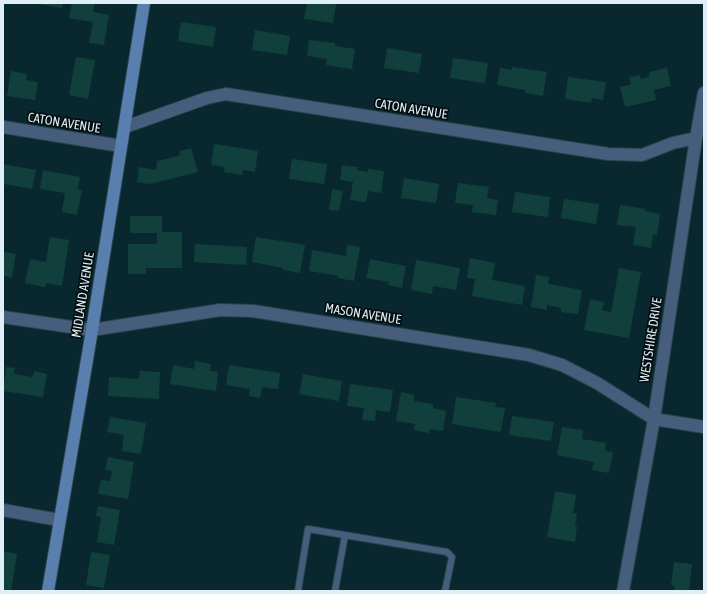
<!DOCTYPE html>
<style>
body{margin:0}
#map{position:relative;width:707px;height:594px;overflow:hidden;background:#09272f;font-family:"Asap Condensed",sans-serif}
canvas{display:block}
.frame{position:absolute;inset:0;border:4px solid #dfeff5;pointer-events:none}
</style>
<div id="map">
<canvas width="707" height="594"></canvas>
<div class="frame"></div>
</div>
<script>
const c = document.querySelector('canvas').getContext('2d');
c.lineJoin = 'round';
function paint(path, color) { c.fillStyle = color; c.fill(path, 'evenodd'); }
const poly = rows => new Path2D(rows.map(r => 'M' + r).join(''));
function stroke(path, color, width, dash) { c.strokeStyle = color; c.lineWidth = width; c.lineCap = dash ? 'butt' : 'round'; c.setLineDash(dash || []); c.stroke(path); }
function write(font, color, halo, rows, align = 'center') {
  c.font = font + ' "Asap Condensed",sans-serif'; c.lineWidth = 3.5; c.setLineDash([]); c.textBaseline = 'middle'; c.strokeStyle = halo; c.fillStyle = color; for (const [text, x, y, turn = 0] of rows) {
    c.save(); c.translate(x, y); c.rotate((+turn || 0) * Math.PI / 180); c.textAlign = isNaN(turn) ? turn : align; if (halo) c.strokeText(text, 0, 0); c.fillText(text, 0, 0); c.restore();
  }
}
paint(poly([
 [32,3,63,3,62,8],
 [72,3,95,3,93,12,109,15,104,45,89,43,93,22,69,18],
 [307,3,336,4,333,23,304,19],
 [181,22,216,27,213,47,178,41],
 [255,30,290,36,287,55,252,50],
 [309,40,335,43,335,46,355,49,352,69,326,65,327,59,307,56],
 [387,48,422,54,419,73,384,68],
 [76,57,95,60,88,99,69,95],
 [453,58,488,63,485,83,450,78],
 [512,67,547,72,543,96,525,93,525,90,497,85,500,68,512,70],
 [667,68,671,86,654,90,656,100,625,107,620,87,631,84,629,77,640,75,641,79,650,76,649,72],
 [11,71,27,74,26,80,38,82,35,100,7,96],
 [568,77,606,82,603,100,592,98,591,103,565,99],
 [214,144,258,151,255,172,243,170,242,175,224,172,225,167,211,165],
 [191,148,198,172,150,184,137,182,139,167,156,170,157,161,179,156,180,151],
 [292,159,327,164,324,184,289,179],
 [3,164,36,170,32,189,3,184],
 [342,165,358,167,357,170,368,172,368,169,384,171,381,193,368,191,366,202,350,200,353,182,340,180],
 [43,170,80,177,78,189,82,190,77,215,62,212,65,193,40,189],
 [404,178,439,184,436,203,401,198],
 [458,183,489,187,487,198,498,200,496,215,472,212,473,205,455,203],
 [332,189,343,191,339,211,329,210],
 [515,192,550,197,548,217,512,212],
 [564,199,599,204,596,224,561,218],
 [620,205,646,209,645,211,660,214,657,235,653,235,651,248,633,245,636,227,617,225],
 [130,216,162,216,162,232,182,232,182,268,146,268,146,274,128,274,128,244,157,244,157,233,130,233],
 [50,237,69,240,62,286,46,283,45,287,25,283,30,259,46,262],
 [256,237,305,245,300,273,283,270,283,268,252,262],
 [195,244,247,247,246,265,194,262],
 [347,245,360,247,354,281,337,278,338,276,309,271,312,250,346,256],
 [3,252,16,254,12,277,3,276],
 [470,258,495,263,492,280,525,286,522,305,472,296,475,279,467,278],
 [370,259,406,266,402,288,388,285,389,282,366,278],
 [416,260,460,268,456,290,433,286,432,294,411,290],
 [619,268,641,272,629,338,584,330,590,299,604,302,602,310,611,312],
 [536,275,549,277,548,284,582,290,578,314,561,312,561,308,547,305,547,310,531,307],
 [195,361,211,364,210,371,218,372,216,391,170,384,173,365,194,369],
 [229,365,280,373,278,389,262,387,260,398,249,396,250,389,226,385],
 [6,367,15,368,14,374,33,377,34,371,47,374,43,397,3,391],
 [140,371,160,372,159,399,108,396,109,377,139,379],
 [303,374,342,381,339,401,299,394],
 [350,384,393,390,390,412,376,410,375,421,362,420,364,408,347,406],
 [401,392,414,395,414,401,433,404,433,408,446,411,443,431,430,429,429,433,414,430,415,424,396,421],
 [456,397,496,403,495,407,505,408,501,432,452,424],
 [512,416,554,422,551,441,509,435],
 [110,417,146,423,141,454,122,451,124,435,107,432],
 [562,427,583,430,582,439,606,443,605,451,613,452,609,473,592,470,594,462,557,455],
 [108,457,134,462,128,499,98,494,101,480,110,481,112,471,105,470],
 [555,491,576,495,573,513,577,513,575,526,577,526,575,542,547,537],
 [98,506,120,510,114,545,97,542,101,517,96,516],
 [3,551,17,554,11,591,3,591],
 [91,552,110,555,104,588,86,585],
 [674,562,692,564,689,591,674,591,675,586,671,585]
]), '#11403c');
const lane = poly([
 [298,591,308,529,447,552,452,557,445,591],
 [335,591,345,535]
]);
const street = poly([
 [3,127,121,146],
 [125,127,207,98,226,94,608,154,642,155,673,143,696,138],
 [3,317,92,330,220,310,253,311,529,355,562,365,597,383,654,419,704,427],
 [3,510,59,520],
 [623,591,654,419,696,138,704,93]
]);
const secondary = poly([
 [48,591,92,330,144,3]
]);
stroke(lane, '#27434b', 8);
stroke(street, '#27434b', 14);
stroke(secondary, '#27434b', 14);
stroke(lane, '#465e7b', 6);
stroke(street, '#465e7b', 12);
stroke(secondary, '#597fae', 12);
write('13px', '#dfeff5', '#040e11', [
 ["CATON AVENUE",411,109,9],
 ["CATON AVENUE",64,123,9],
 ["MIDLAND AVENUE",83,295,-81],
 ["MASON AVENUE",363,314,9],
 ["WESTSHIRE DRIVE",651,340,-81]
]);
</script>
